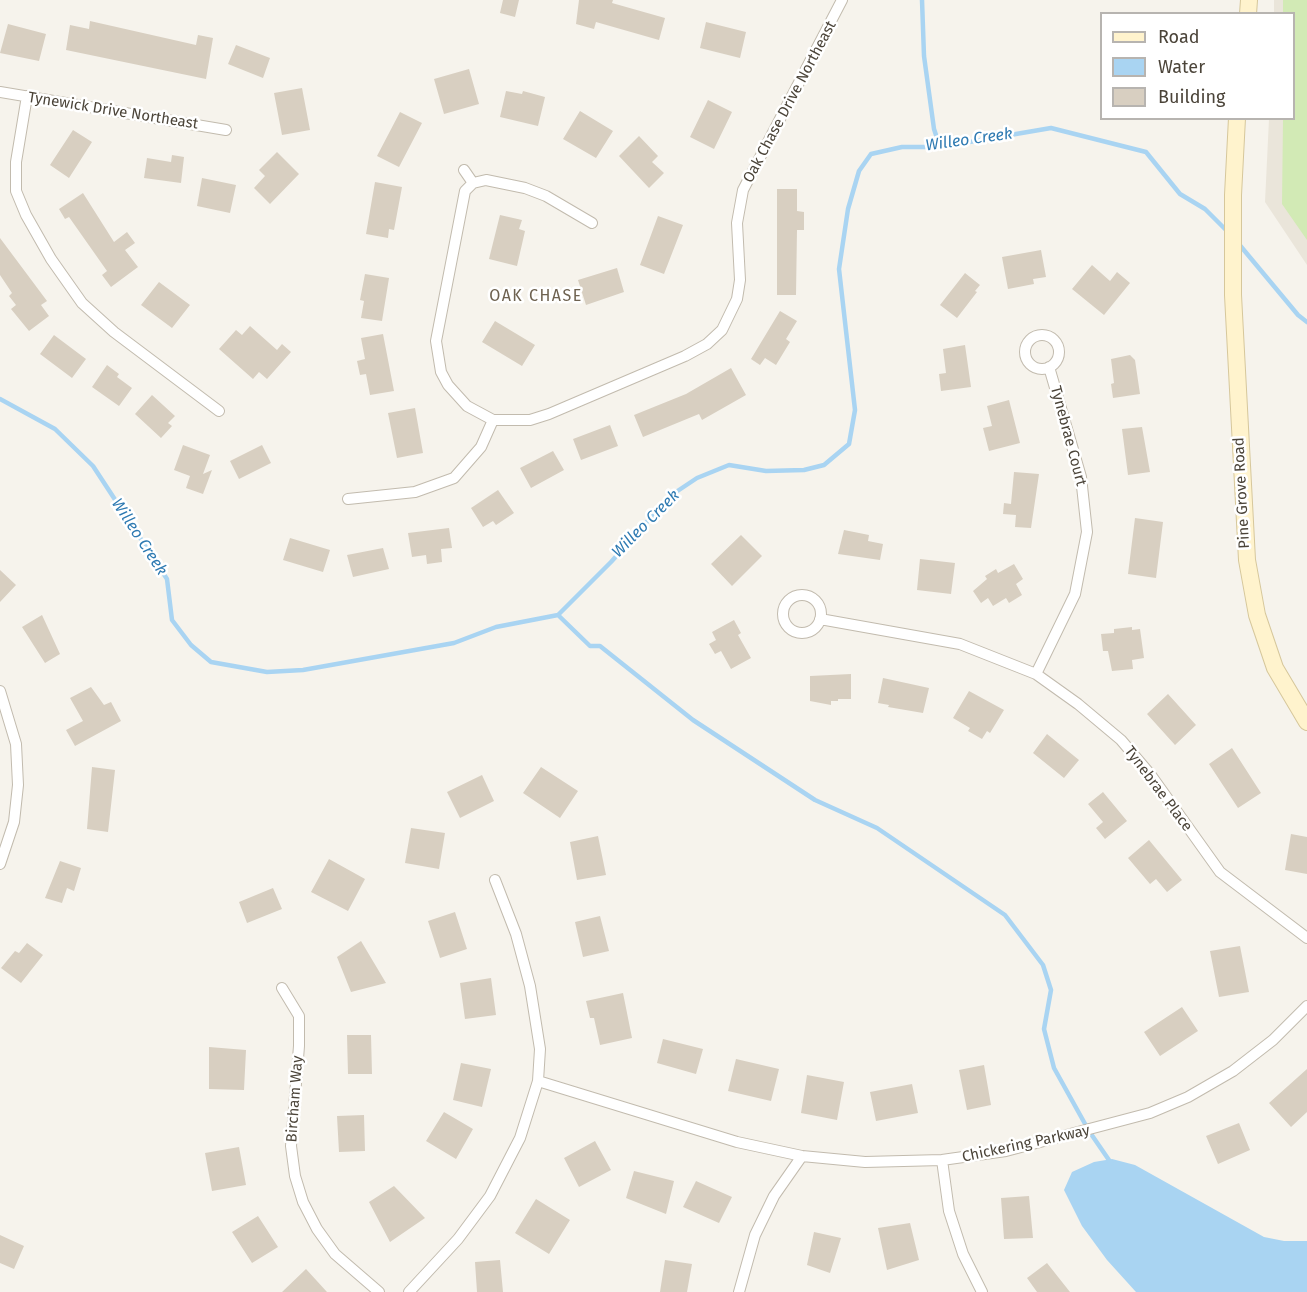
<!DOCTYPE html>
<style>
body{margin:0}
#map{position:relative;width:1307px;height:1292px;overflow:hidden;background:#f6f3ec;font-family:"Fira Sans",sans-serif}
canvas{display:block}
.legend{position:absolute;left:1100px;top:12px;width:195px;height:108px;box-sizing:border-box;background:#fff;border:2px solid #b7b4b0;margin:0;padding:8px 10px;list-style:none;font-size:18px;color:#4b4439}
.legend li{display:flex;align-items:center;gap:12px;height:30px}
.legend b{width:30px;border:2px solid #b7b4b0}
</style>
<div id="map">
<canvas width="1307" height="1292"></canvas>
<ul class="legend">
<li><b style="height:8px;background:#fff3cd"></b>Road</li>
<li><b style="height:16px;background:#a9d4f2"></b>Water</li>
<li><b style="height:16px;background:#d8cfc1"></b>Building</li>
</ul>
</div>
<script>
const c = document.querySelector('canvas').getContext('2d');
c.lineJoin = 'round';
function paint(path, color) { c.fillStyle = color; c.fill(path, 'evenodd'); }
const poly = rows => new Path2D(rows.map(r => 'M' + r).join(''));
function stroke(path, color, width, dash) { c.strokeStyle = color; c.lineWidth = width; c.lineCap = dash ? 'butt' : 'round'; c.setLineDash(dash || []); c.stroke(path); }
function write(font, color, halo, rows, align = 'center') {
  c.font = font + ' "Fira Sans",sans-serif'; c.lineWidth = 5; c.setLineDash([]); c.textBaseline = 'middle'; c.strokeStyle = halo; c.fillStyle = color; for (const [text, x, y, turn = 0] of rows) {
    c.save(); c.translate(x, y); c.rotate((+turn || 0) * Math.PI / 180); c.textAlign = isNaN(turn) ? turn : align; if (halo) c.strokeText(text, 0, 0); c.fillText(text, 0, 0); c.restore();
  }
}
paint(poly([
 [1274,0,1307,0,1307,265,1265,202,1269,119,1294,118,1294,14,1274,13]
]), '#eae5da');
paint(poly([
 [1283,0,1307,0,1307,240,1282,204,1283,119,1294,118,1294,14,1283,13]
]), '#d2eab5');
paint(poly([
 [1112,1159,1135,1165,1264,1237,1284,1241,1307,1241,1307,1292,1136,1292,1107,1260,1082,1226,1064,1190,1072,1172,1094,1162]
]), '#a9d4f2');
stroke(poly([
 [922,0,924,56,934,129,940,147],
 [1238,243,1298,315,1307,322],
 [0,399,55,429,93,466,167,579,172,620,191,645,211,662,267,672,303,670,454,643,496,627,558,615,611,562,670,496,697,478,729,465,766,471,804,470,824,465,849,444,855,410,839,269,848,209,859,171,871,154,902,147,940,147,1051,128,1146,152,1180,194,1205,209,1228,232],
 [558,615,590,646,600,646,693,720,815,800,877,828,1005,915,1043,965,1051,990,1044,1029,1054,1068,1089,1131,1111,1163]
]), '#a9d4f2', 4.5);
paint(poly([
 [503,0,519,0,515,17,500,13],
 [579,0,613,0,612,3,665,18,659,40,596,22,594,29,576,24],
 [90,21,196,45,198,35,213,38,206,79,66,50,70,25,89,29],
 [706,22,746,32,740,58,700,48],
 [8,24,46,34,39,61,0,53],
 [236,45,270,58,263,78,228,64],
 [469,69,479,104,444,114,434,79],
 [302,88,310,130,282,135,274,93],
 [506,91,522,94,523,91,545,97,538,126,500,117],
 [708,100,732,112,714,149,690,137],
 [580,111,613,131,596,158,563,139],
 [400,112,422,123,399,167,377,156],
 [73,130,92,142,69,178,50,165],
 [639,136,658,156,652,162,664,173,649,188,619,156],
 [277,152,299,174,270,204,254,188,265,176,259,170],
 [172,155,184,157,181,183,144,178,147,158,171,162],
 [202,178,236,185,230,213,197,206],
 [375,182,402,187,394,230,389,229,388,238,366,234],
 [777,189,797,189,797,211,804,212,804,230,797,230,796,295,777,295],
 [83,193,114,242,127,232,135,243,125,250,138,267,111,287,102,275,107,271,69,217,65,219,59,209],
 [500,215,522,220,519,229,525,231,517,266,489,259],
 [658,216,683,225,664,274,640,265],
 [0,238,47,301,41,305,49,316,29,331,11,309,16,305,9,296,12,293,0,275],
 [1041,250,1046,277,1033,279,1034,284,1008,289,1002,257],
 [1092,265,1110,281,1117,272,1130,283,1104,315,1072,289],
 [617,268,624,292,586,305,578,280],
 [965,273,980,285,975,291,977,292,957,318,940,305],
 [365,274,389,278,382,321,361,318,364,301,360,300],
 [159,282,190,305,172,328,141,305],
 [780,311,797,321,786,339,790,342,776,365,765,358,760,365,751,359],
 [495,321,535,345,522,366,482,342],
 [250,326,277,350,282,344,291,352,267,379,259,372,253,379,219,349,236,330,242,335],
 [383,334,394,391,370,395,366,374,360,375,357,361,365,359,361,338],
 [54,335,86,359,72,378,40,354],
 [965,345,971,387,941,391,939,374,946,373,943,349],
 [1130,355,1135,360,1140,394,1113,398,1111,384,1114,383,1111,359],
 [107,365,119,374,117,377,132,388,119,406,92,387],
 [731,368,746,395,702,420,699,414,643,437,634,415,686,394],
 [152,395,175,416,168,423,172,426,161,438,135,414],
 [1009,400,1020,443,989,451,983,428,992,426,987,406],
 [415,408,423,453,397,458,388,413],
 [610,425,618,446,581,460,573,439],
 [1142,427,1150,472,1128,475,1122,429],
 [183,445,210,455,203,474,212,470,203,494,186,488,190,476,174,470],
 [262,445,271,463,239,479,230,461],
 [553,451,564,470,531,488,520,468],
 [1014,472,1039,474,1031,528,1015,527,1016,515,1003,514,1004,503,1011,504],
 [498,490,514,513,496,525,493,521,483,527,471,508],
 [1135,518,1163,522,1156,578,1128,574],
 [449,528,452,548,441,549,442,562,427,564,426,555,412,557,408,533],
 [844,530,869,535,868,541,883,544,880,560,838,554],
 [741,535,762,556,732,586,711,564],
 [290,538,330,550,323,572,283,560],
 [383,548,389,569,353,577,347,555],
 [920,559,955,563,951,594,917,590],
 [1014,564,1023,579,1016,584,1022,595,1009,603,1006,598,993,606,988,598,981,603,973,591,987,579,985,576,996,569,998,573],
 [0,570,16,585,0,602],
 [42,615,60,654,45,663,22,627],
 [734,620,741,633,738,635,751,658,731,669,721,651,715,654,709,644,716,640,712,632],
 [1132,627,1132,630,1140,629,1144,658,1132,660,1133,669,1112,671,1108,651,1103,651,1101,634,1114,633,1114,629],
 [851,674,851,699,838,699,838,701,831,701,831,705,810,701,810,676],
 [883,678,929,688,923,713,888,707,889,705,878,703],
 [91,687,104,705,111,702,121,721,75,746,66,730,83,721,70,698],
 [969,691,1004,710,990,733,987,731,982,739,968,731,970,728,953,718],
 [1168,694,1196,725,1175,745,1147,714],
 [1047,734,1079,760,1064,778,1033,753],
 [1232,748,1261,793,1238,808,1209,764],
 [92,767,115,770,108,832,87,829],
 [541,767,578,791,560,818,523,793],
 [482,775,494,801,460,818,447,792],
 [1103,792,1127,821,1105,839,1096,828,1103,822,1088,804],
 [411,828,445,833,439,869,405,863],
 [1291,834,1307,837,1307,874,1285,870],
 [598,836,606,875,577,880,570,842],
 [1149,840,1182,880,1167,892,1156,879,1150,884,1128,858],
 [329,859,365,879,348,911,311,892],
 [60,861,81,868,74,891,67,888,62,903,45,898],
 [273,888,282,909,247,923,239,902],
 [455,912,467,949,440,958,428,921],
 [600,916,609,951,583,957,575,922],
 [361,941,386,983,351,992,337,957],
 [27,943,43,955,21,983,1,968,15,951,19,953],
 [1240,946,1249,992,1219,997,1210,951],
 [491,978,496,1015,465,1019,460,983],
 [623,993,632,1038,600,1045,594,1018,590,1018,586,1001],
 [1182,1007,1198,1031,1160,1056,1144,1032],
 [347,1035,371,1035,372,1074,348,1074],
 [663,1039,703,1049,696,1074,657,1063],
 [209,1047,246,1050,244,1090,209,1089],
 [736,1059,779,1069,771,1101,728,1091],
 [461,1063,491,1069,482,1107,453,1100],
 [984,1065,991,1105,967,1110,959,1070],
 [1307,1069,1307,1112,1291,1127,1269,1103],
 [807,1075,844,1082,837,1120,801,1113],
 [912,1084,918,1113,876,1121,870,1092],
 [444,1112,473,1129,456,1159,426,1141],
 [364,1115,365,1151,339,1152,337,1116],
 [1239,1123,1250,1150,1218,1164,1206,1136],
 [595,1141,611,1170,579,1187,564,1158],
 [239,1147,246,1185,212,1191,205,1153],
 [634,1171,674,1181,666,1214,626,1198],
 [696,1181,732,1197,719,1223,683,1207],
 [394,1186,425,1218,390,1242,369,1202],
 [1029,1196,1033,1238,1004,1239,1001,1198],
 [536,1199,570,1220,549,1254,515,1233],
 [258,1216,278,1247,252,1263,232,1232],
 [910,1223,919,1260,887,1270,878,1228],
 [814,1232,841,1238,830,1273,807,1265],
 [0,1235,24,1246,14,1269,0,1263],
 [500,1260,503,1292,477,1292,475,1262],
 [665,1260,692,1264,687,1292,660,1292],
 [1047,1263,1070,1292,1037,1292,1027,1278],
 [306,1269,327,1292,282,1292]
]), '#d8cfc1');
const minor = poly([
 [0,92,226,130],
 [27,96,16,162,16,191,26,215,51,259,82,303,114,332,219,411],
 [464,170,473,183],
 [592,223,546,196,525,188,486,180,473,183,465,191,436,341,441,372,448,385,467,406,493,420,530,420,549,414,685,356,707,344,722,330,737,299,740,280,737,223,743,190,842,0],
 '1025 352a17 17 0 1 1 34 0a17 17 0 1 1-34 0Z',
 [348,499,415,492,454,478,481,447,493,420],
 '783 614a19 19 0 1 1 38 0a19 19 0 1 1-38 0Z',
 [820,619,960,644,1036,674,1078,704,1121,740,1150,774,1220,872,1307,938],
 [1036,674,1075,594,1087,532,1081,477,1049,367],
 [0,691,16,744,18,785,14,822,0,864],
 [282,988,299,1016,299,1046,291,1146,295,1176,303,1202,317,1229,335,1254,379,1292],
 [538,1081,737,1142,802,1156,865,1162,942,1160,1006,1151,1150,1113,1188,1097,1233,1071,1273,1040,1307,1006],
 [942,1160,949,1211,963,1254,982,1292],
 [409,1292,458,1239,490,1196,520,1138,538,1081,540,1049,530,986,516,934,495,880],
 [739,1292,755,1235,774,1196,802,1156]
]);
const secondary = poly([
 [1248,14,1249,0],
 [1237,118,1233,195,1233,295,1247,560,1257,615,1275,668,1307,722]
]);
stroke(minor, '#c2bbae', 12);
stroke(secondary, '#d6c79b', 18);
stroke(minor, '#fff', 10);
stroke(secondary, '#fff3cd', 16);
write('15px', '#4b4439', '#fff', [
 ["Oak Chase Drive Northeast",790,102,-62],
 ["Tynewick Drive Northeast",113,111,9],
 ["Tynebrae Court",1068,436,75],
 ["Pine Grove Road",1242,493,-93],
 ["Tynebrae Place",1158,789,53],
 ["Bircham Way",295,1099,-86],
 ["Chickering Parkway",1026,1144,-12]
]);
write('italic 16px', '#2e7ab2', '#fff', [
 ["Willeo Creek",969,140,-8],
 ["Willeo Creek",646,524,-45],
 ["Willeo Creek",139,537,57]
]);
c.letterSpacing = '1.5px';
write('16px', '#6e6250', '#fff', [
 ["OAK CHASE",536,297]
]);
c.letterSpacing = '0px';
</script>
